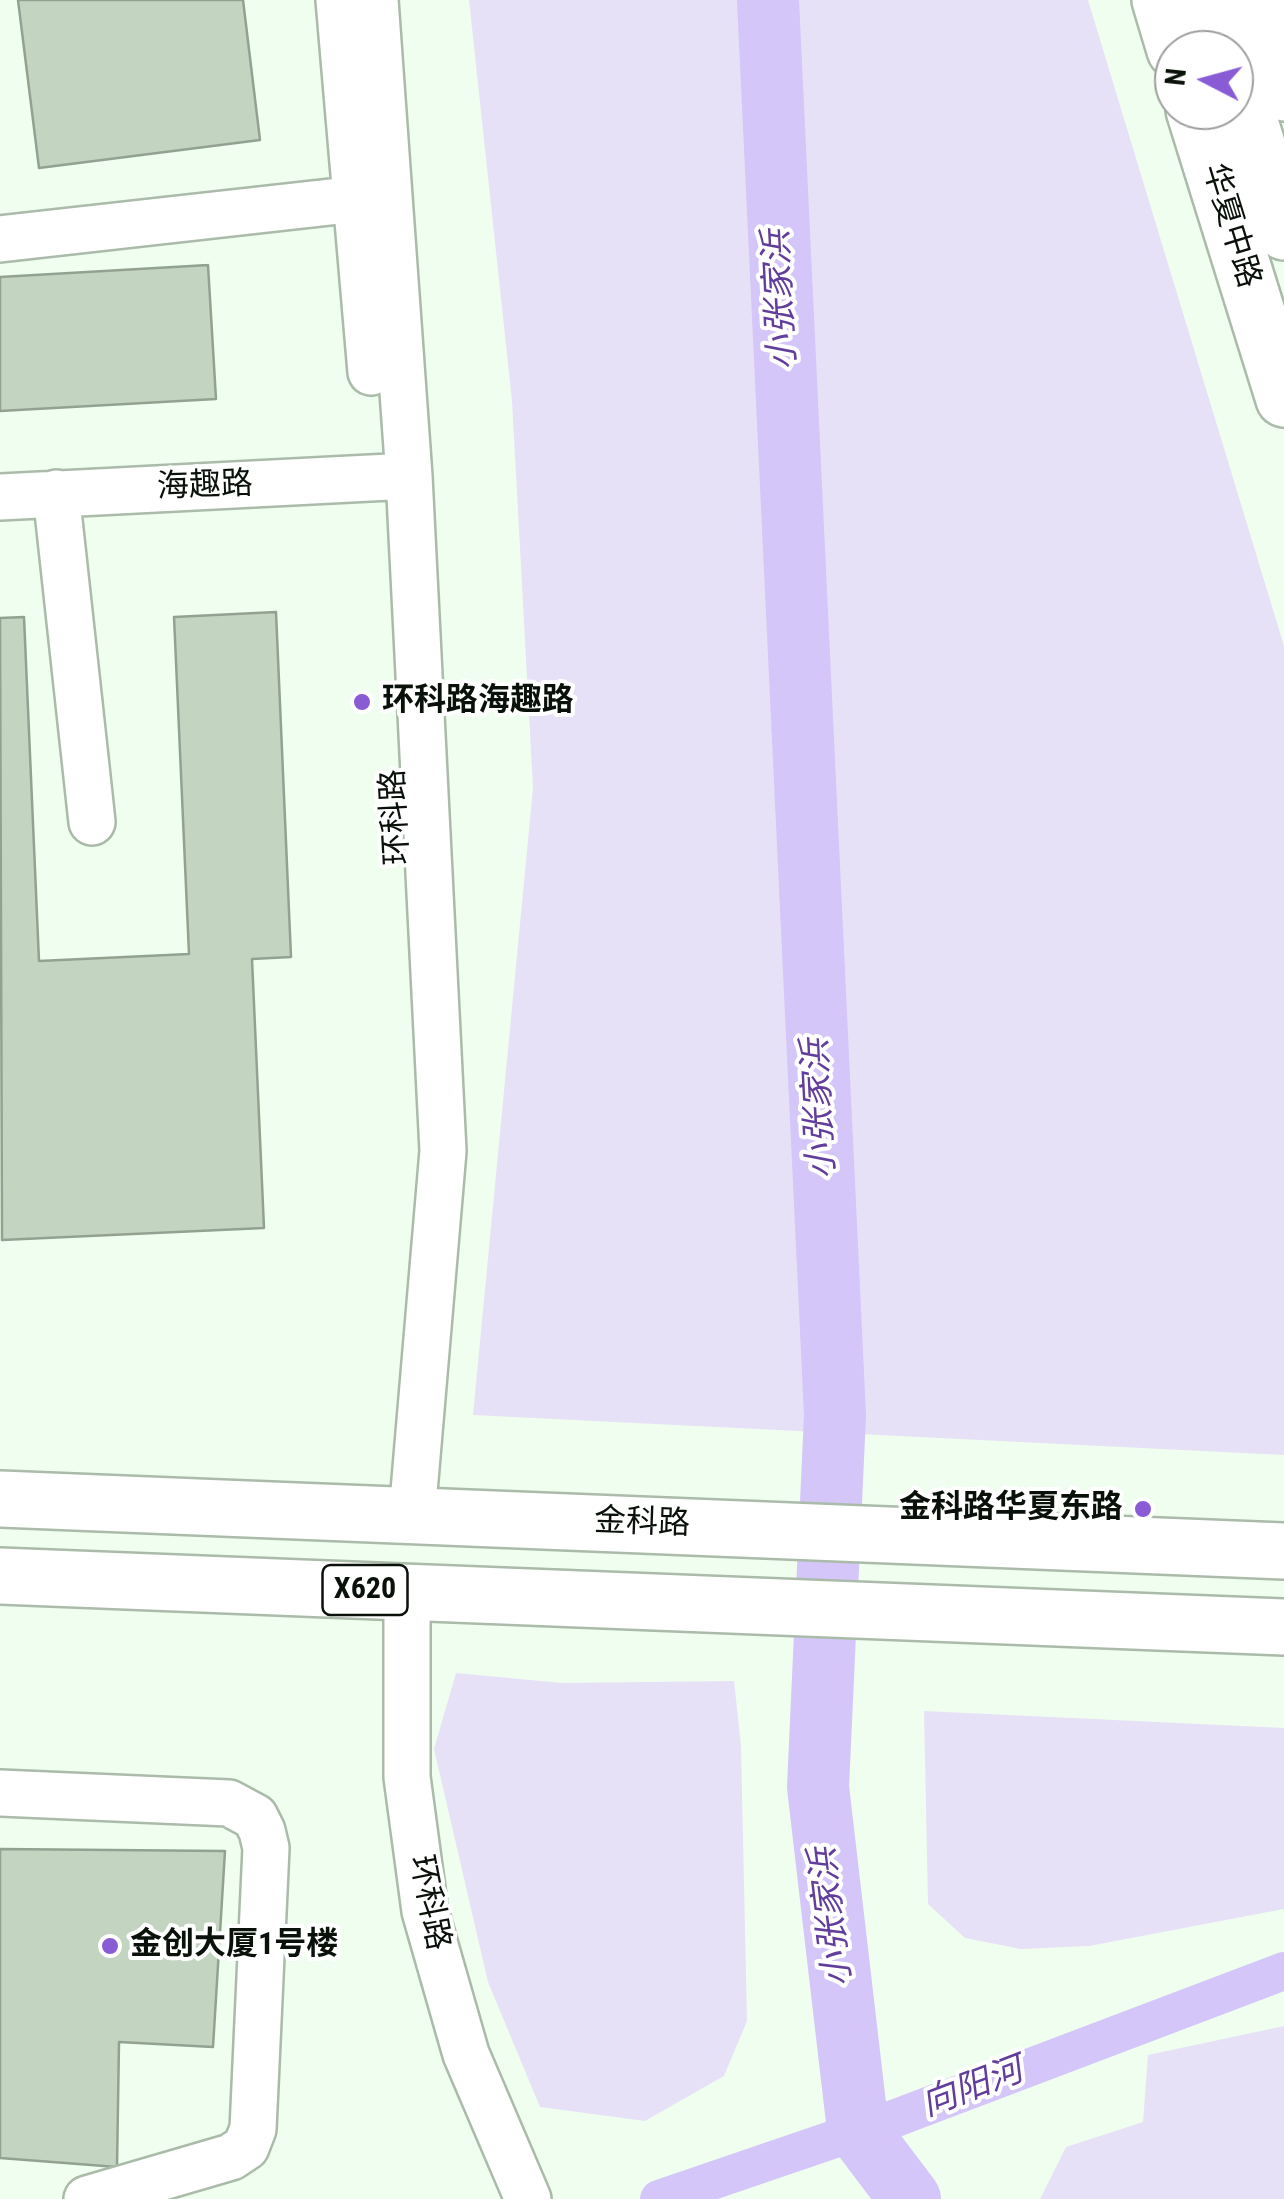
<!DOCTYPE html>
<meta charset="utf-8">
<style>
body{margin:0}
#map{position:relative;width:1284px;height:2199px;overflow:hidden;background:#f0feef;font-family:"Roboto Condensed",sans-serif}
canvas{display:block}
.north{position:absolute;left:1154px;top:30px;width:100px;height:100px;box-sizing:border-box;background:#fff;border:2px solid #9d9f9d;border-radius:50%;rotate:276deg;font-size:28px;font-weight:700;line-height:40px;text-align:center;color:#0a100a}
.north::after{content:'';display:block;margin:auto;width:35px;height:45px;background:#895bd4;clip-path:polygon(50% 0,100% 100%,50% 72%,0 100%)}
</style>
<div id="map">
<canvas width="1284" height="2199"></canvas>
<div class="north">N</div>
</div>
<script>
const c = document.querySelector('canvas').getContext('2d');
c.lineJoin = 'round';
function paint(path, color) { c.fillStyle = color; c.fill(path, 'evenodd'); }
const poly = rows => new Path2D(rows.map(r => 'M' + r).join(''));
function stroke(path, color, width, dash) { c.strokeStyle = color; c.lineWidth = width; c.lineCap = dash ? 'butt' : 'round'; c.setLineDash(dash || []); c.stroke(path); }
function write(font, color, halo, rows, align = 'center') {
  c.font = font + ' "Roboto Condensed","Noto Sans SC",sans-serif'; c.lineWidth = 8; c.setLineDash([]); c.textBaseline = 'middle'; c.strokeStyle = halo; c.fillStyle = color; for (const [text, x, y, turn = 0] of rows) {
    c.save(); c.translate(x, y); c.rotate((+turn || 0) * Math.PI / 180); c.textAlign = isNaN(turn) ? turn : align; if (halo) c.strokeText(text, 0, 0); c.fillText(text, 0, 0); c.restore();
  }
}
paint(poly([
 [469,0,1088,0,1284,646,1284,1455,473,1415,533,788,512,401],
 [456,1673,562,1683,734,1681,741,1746,747,2021,724,2076,645,2121,540,2107,488,1982,434,1749],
 [924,1711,1284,1728,1284,1909,1089,1946,1021,1949,965,1938,928,1904],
 [1284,2026,1284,2199,1040,2199,1066,2147,1143,2122,1148,2055]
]), '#e7e1f7');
stroke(poly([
 [659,2199,896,2118,1284,1971]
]), '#d4c6f8', 38);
stroke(poly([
 [768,0,835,1415,818,1787,858,2130,910,2199]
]), '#d4c6f8', 62);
const building = poly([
 [18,0,243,0,260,140,39,168,18,0],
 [208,265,216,399,0,411,0,277,208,265],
 [276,612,291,957,252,959,264,1228,2,1240,0,618,24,617,39,961,189,954,174,617,276,612],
 [0,1849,225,1851,213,2047,119,2042,117,2167,0,2158,0,1849]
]);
paint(building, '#c3d4c1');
stroke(building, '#92a291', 2.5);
const minor = poly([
 [339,0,371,372],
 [375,0,409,476,443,1151,412,1515],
 [0,239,357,199],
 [56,493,92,822],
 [0,497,409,476],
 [407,1592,407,1777,425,1911,466,2054,528,2199],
 [0,1793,229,1803,255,1817,262,1831,266,1848,253,2129,246,2147,231,2157,87,2199]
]);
const major = poly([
 [1160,0,1175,50],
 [1256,0,1284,93],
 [1194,110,1284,399],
 [0,1499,1284,1551],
 [0,1576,1284,1627]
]);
const highway = poly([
 [1212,0,1228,50],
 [1283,0,1284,2],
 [1234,70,1284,232]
]);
stroke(minor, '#aabba9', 50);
stroke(major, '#aabba9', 60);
stroke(highway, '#aabba9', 60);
stroke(minor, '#fff', 45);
stroke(major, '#fff', 55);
stroke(highway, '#fff', 55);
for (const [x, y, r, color] of [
 [362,702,10,"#895bd4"],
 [1143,1509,10,"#895bd4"],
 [110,1946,10,"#895bd4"]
]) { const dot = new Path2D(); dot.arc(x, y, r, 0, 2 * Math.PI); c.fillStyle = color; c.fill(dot); stroke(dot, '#fff', 4); }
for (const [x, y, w] of [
 [365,1590,85]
]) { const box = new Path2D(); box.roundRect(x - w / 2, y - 25, w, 50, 8); c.fillStyle = '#fff'; c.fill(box); stroke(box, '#0a100a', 2.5); }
write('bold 30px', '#0a100a', null, [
 ["X620",365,1590]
]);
write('32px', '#0a100a', '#fff', [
 ["华夏中路",1230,226,73],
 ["海趣路",205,487,-2],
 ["环科路",397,817,-93],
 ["金科路",642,1524,2],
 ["环科路",428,1903,79]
]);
write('bold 32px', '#0a100a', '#fff', [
 ["环科路海趣路",382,702],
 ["金科路华夏东路",1123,1509,"right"],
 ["金创大厦1号楼",130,1946]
], 'left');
write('italic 35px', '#623e9c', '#fff', [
 ["小张家浜",782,300,-93],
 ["小张家浜",821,1109,-93],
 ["小张家浜",833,1917,-97],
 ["向阳河",973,2089,-21]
]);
</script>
